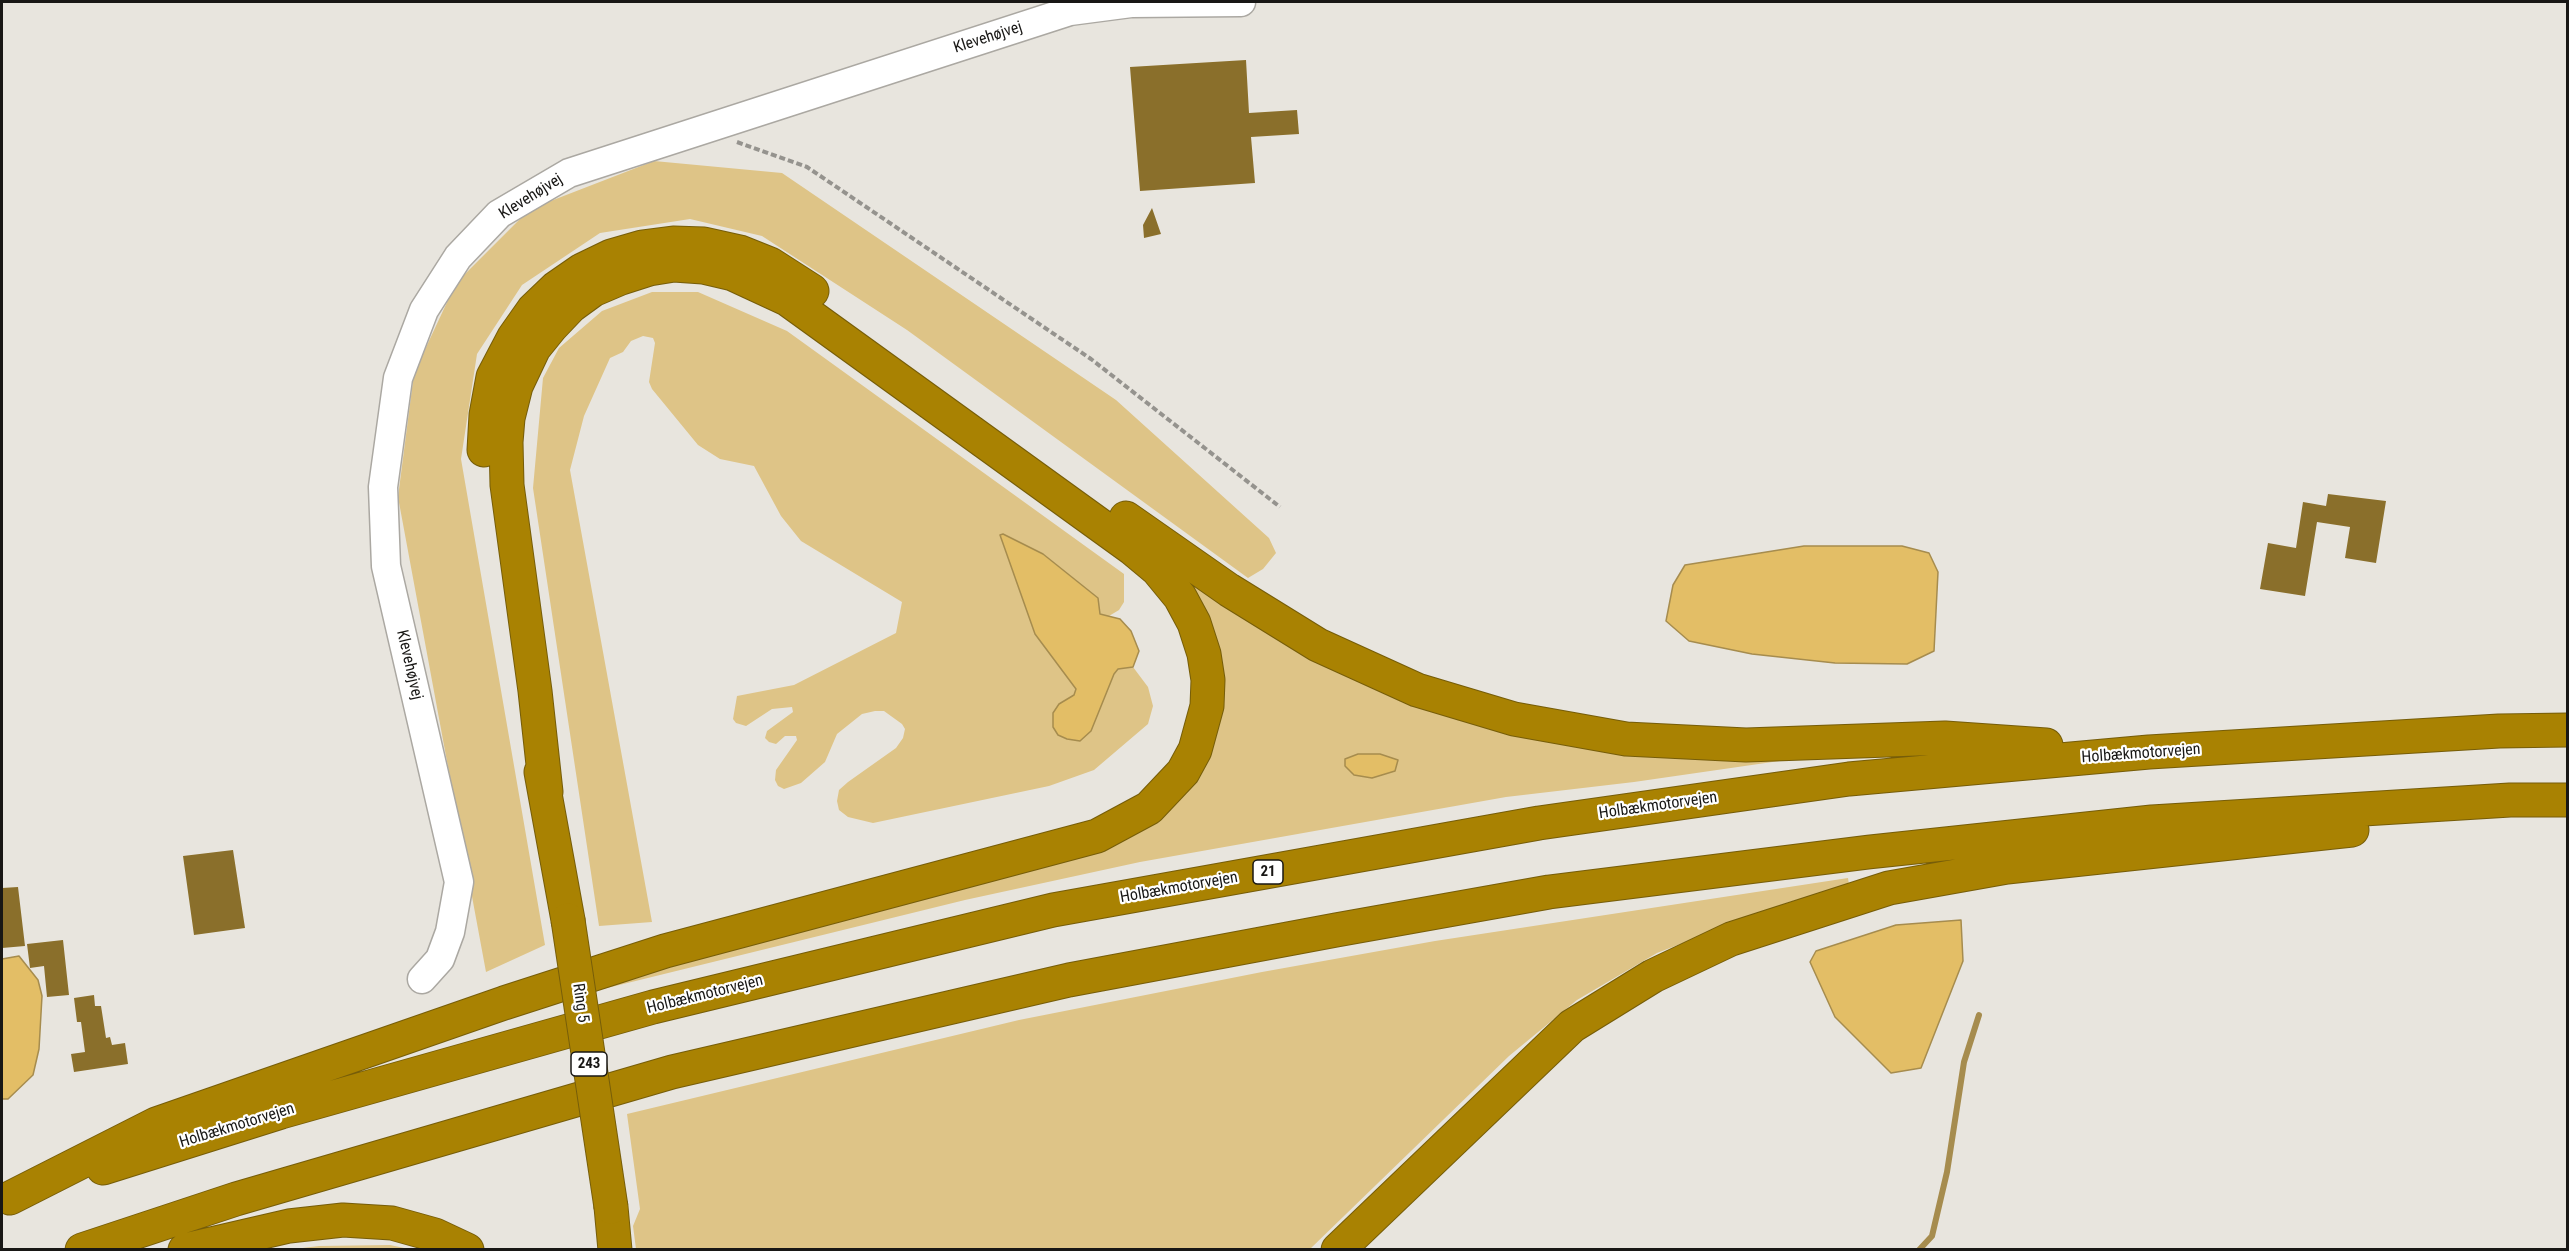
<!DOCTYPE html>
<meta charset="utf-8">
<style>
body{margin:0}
#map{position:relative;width:2569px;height:1251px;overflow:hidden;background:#e8e5de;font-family:"Roboto Condensed",sans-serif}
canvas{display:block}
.frame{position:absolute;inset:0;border:3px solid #181715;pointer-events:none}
</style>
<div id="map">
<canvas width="2569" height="1251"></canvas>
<div class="frame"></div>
</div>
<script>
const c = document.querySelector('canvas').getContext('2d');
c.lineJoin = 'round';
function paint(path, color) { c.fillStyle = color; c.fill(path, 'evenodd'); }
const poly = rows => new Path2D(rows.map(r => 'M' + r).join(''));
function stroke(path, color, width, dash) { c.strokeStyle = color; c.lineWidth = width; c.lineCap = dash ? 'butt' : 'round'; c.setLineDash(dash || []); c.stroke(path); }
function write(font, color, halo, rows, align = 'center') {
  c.font = font + ' "Roboto Condensed",sans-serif'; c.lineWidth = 4.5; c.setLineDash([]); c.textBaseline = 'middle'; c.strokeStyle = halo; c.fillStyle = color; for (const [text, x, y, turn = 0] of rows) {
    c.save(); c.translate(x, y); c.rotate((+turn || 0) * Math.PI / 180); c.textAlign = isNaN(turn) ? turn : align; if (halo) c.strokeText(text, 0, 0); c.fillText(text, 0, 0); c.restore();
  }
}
paint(poly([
 [654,161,782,173,1116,400,1269,538,1276,553,1263,569,1248,578,907,330,762,236,690,219,600,233,522,285,477,354,461,459,545,945,486,972,398,497,414,373,456,283,530,209],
 [652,292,698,292,787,331,1124,574,1124,602,1119,610,1109,616,1100,614,1098,598,1043,554,1003,534,1035,634,1076,689,1074,695,1059,704,1114,674,1118,669,1133,667,1148,687,1153,706,1148,724,1094,770,1049,786,873,823,848,817,839,810,837,801,839,790,848,782,896,748,903,738,905,729,902,724,884,711,875,711,862,714,837,734,825,762,801,783,784,789,778,786,775,780,776,770,797,740,796,736,785,736,776,744,769,742,765,738,767,731,793,712,792,707,772,709,746,726,736,723,733,719,737,696,794,685,896,633,902,602,801,541,781,516,754,466,720,459,698,445,652,389,649,382,655,343,653,338,643,336,631,341,623,352,610,358,584,416,570,470,652,922,599,926,533,488,543,378,559,348,602,311],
 [1164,557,1430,705,1807,757,1634,782,1506,797,1140,862,965,900,603,989,602,982,1059,859,1214,739],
 [1848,878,1849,885,1789,902,1657,953,1577,1000,1509,1056,1310,1249,636,1249,633,1226,640,1209,627,1114,1019,1020,1262,972,1435,941],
 [390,1245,409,1249,294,1249,319,1246]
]), '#dec487');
const water = poly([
 [1003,534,1043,554,1098,598,1100,614,1120,619,1131,631,1139,651,1133,667,1118,669,1114,674,1091,731,1080,741,1067,739,1058,735,1053,727,1053,713,1059,704,1074,695,1076,689,1035,634,1000,535,1003,534],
 [1804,546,1902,546,1929,553,1938,572,1934,651,1907,664,1835,663,1752,654,1689,641,1666,621,1673,585,1685,565,1804,546],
 [1358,754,1380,754,1398,760,1395,771,1372,778,1354,775,1345,766,1345,759,1358,754],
 [1961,920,1963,961,1921,1068,1891,1073,1835,1017,1810,962,1816,951,1896,925,1961,920],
 [19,956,38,980,42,996,39,1049,33,1075,8,1099,2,1099,2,959,19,956]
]);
paint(water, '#e3be66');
stroke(water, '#a68c4e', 1.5);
stroke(poly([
 [1919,1250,1932,1236,1947,1172,1964,1062,1979,1015]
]), '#a68c4e', 6);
paint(poly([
 [1246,60,1249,113,1297,110,1299,134,1251,137,1255,183,1140,191,1130,67],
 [1152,208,1161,234,1144,238,1143,225],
 [2328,494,2386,501,2376,563,2345,558,2350,527,2317,522,2305,596,2260,589,2268,543,2296,548,2303,502,2326,506],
 [233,850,245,928,194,935,183,856],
 [18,887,25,946,2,948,2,888],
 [63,940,69,995,47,997,44,966,30,968,27,944],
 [94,995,95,1006,101,1006,106,1038,110,1037,112,1045,125,1043,128,1064,74,1072,71,1054,85,1052,81,1022,77,1022,74,998]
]), '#8a6f2b');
const minor = poly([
 [422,979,440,959,450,932,459,882,386,566,383,487,398,378,424,310,458,257,499,214,569,173,1070,11,1131,3,1241,2]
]);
const highway = poly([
 [484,450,486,415,493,377,514,337,533,310,556,288,582,270,611,256,642,247,673,243,704,244,740,252,770,264,812,291],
 [1126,518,1229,590,1318,645,1417,690,1514,719,1626,739,1746,745,1945,738,2046,745],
 [541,772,568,920],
 [103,1168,281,1112,653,1007,1053,910,1539,823,1849,779,2149,752,2499,731,2568,730],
 [10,1198,156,1124,504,1003,665,951,1097,836,1149,808,1183,772,1195,750,1207,706,1208,680,1204,654,1194,623,1180,597,1157,569,1133,549,787,299,733,274,703,267,674,265,649,269,621,278,593,290,571,306,551,327,534,348,516,386,508,418,506,442,507,485,535,691,546,792],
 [611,1207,615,1250],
 [82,1250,236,1199,672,1072,1069,980,1336,930,1549,892,1869,852,2152,822,2510,800,2568,800],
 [185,1250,289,1226,343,1220,392,1223,435,1235,467,1250],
 [1338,1250,1572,1026,1653,976,1731,939,1889,888,2007,867,2352,830]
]);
stroke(minor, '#aba8a2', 31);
stroke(highway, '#765d09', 35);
stroke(poly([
 [737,142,807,167,1091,359,1280,507]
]), '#95938e', 4, [6, 3]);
stroke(minor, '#fff', 28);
stroke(highway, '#a98202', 33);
const highwayBridge = poly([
 [568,920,611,1207]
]);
stroke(highwayBridge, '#765d09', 35, []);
stroke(highwayBridge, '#a98202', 33);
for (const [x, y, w] of [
 [1268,872,30],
 [589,1064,36]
]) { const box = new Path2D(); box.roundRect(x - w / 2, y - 12, w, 24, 4.5); c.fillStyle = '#fff'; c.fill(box); stroke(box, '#181715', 1.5); }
write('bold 15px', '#181715', null, [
 ["21",1268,872],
 ["243",589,1064]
]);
write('16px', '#181715', '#fff', [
 ["Klevehøjvej",988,38,-18],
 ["Klevehøjvej",531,197,-32],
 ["Klevehøjvej",409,665,77],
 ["Holbækmotorvejen",2141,754,-4],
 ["Holbækmotorvejen",1658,806,-8],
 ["Holbækmotorvejen",1179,888,-10],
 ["Holbækmotorvejen",705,995,-14],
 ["Ring 5",580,1003,82],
 ["Holbækmotorvejen",237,1126,-17]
]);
</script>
